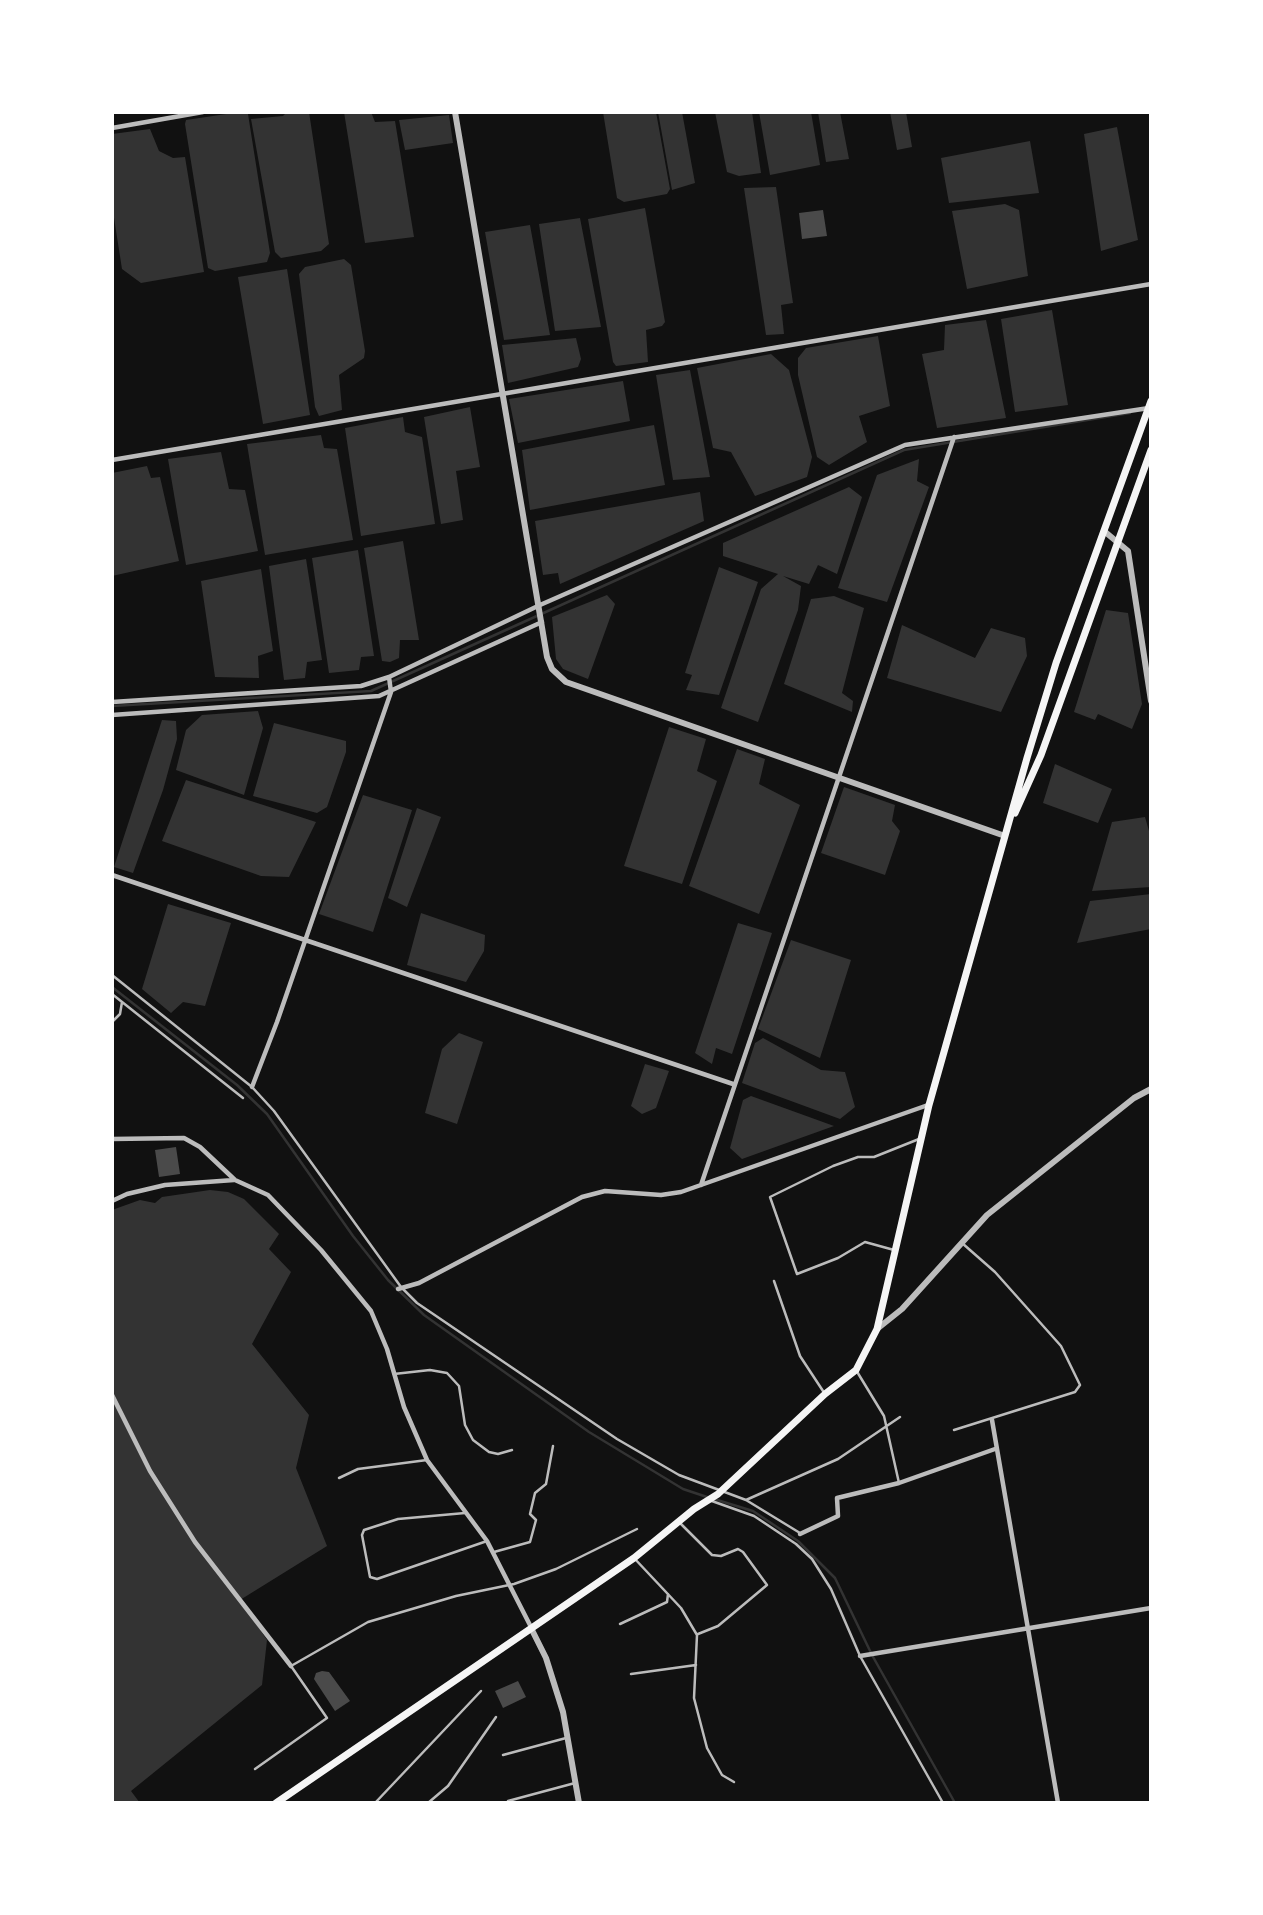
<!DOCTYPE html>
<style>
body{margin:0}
#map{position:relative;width:1263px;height:1915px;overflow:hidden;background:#111;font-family:Signika,sans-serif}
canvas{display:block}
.frame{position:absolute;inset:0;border:114px solid #fff;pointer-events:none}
</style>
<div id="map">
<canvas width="1263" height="1915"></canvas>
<div class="frame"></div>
</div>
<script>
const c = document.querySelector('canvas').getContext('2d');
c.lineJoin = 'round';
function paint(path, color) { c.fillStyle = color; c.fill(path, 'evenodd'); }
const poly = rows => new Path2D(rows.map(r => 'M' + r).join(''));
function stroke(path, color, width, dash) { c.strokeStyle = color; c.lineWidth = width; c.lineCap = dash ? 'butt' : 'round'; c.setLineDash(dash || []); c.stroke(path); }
paint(poly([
 [287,112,309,112,329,244,321,251,281,258,275,252,251,119,283,116],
 [344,112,371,112,375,122,395,121,414,237,365,243],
 [603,112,656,112,670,189,667,194,624,202,617,198],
 [658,112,682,112,695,183,672,190],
 [715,112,752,112,761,173,739,176,727,172],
 [759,112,811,112,820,165,770,175],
 [818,112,840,112,849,159,826,162],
 [890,112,906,112,912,147,897,150],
 [233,113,248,114,270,253,267,262,215,271,208,268,185,124,186,120],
 [449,115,453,143,405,150,399,120],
 [1117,127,1138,240,1101,251,1084,134],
 [150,129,159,151,173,158,185,157,204,272,141,283,122,269,112,205,112,134],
 [1030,141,1039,193,949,203,941,158],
 [776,187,793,303,781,305,784,334,766,335,744,188],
 [1005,204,1019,210,1028,276,967,289,952,211],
 [645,208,665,322,662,326,646,330,648,362,616,366,613,362,588,219],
 [580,218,601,327,555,331,539,224],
 [530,225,550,335,504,340,485,232],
 [344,259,351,265,365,351,364,358,339,375,342,410,319,416,315,407,299,274,305,267],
 [287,269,310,415,263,424,238,277],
 [1052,310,1068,405,1015,412,1001,319],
 [986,320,1006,418,937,428,922,354,944,350,945,325],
 [878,336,890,406,859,416,867,442,829,465,817,457,798,375,798,358,806,348],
 [576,338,581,359,578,367,508,383,502,345],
 [771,354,789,370,812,457,807,477,755,496,731,452,713,448,697,368],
 [690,370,710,477,673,480,656,375],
 [623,381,630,421,518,443,509,399],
 [470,407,480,467,456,471,463,520,441,524,424,417],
 [403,417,405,432,422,437,435,524,361,536,345,428],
 [654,425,665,485,530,510,522,450],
 [321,435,324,448,337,449,353,540,265,555,247,444],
 [221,452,229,489,245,490,258,551,186,565,168,459],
 [919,459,917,481,929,487,887,602,838,588,877,475],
 [147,466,151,478,160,477,179,561,112,576,112,473],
 [849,487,862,497,837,574,818,565,809,584,783,576,801,586,798,610,758,722,721,708,761,589,778,574,723,556,723,543],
 [700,492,704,521,560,584,558,573,543,575,535,521],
 [403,541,419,640,400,640,399,658,390,662,382,661,364,548],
 [358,550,374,656,361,657,359,670,329,673,312,558],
 [306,559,322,660,307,662,305,678,284,680,269,566],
 [719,567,758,582,719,695,686,690,692,675,685,673],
 [261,569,273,651,258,656,259,678,215,677,201,581],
 [607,595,615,604,588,679,563,669,556,659,552,617],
 [834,596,864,608,842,693,853,701,852,712,784,684,811,599],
 [1106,610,1128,613,1142,704,1132,729,1098,714,1095,720,1074,712],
 [902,625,975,658,991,628,1025,638,1027,656,1001,712,887,678],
 [258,711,263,728,244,795,176,770,186,730,202,715],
 [162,720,176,721,177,739,163,790,133,873,114,867],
 [274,723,346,741,346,752,327,807,317,813,253,796],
 [669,727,706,739,697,771,717,781,682,884,624,866],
 [737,749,765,759,759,784,800,805,759,914,689,886],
 [1055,764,1112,789,1098,823,1043,803],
 [186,780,316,822,289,877,261,876,162,841],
 [844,787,895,805,892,821,900,831,885,875,821,853],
 [363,795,412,810,373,932,319,914],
 [417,808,441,817,407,907,388,898],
 [1145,817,1151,838,1151,887,1092,891,1112,822],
 [1151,894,1151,929,1077,943,1090,901],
 [168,904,231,923,205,1006,183,1002,171,1013,142,989],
 [421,913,485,935,484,951,466,982,407,965],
 [738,923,772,933,732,1054,716,1048,712,1064,695,1053],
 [791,940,851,960,820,1058,758,1029],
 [459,1033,483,1042,457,1124,425,1113,442,1049],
 [763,1038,821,1070,845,1072,855,1107,840,1119,742,1083,755,1043],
 [645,1064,669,1071,656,1108,642,1114,631,1106],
 [751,1096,834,1126,742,1159,730,1148,743,1100],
 [210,1190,228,1192,244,1199,279,1234,269,1249,291,1272,252,1344,309,1415,296,1468,327,1546,240,1600,267,1640,262,1685,131,1791,140,1803,112,1803,112,1210,140,1200,155,1203,162,1197]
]), '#333');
stroke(poly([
 [112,706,371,691,904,450,1130,413],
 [112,987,237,1085,267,1114,353,1236,388,1280,424,1315,589,1432,683,1489,707,1497],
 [714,1499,753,1511,798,1541,835,1578,872,1655,955,1803]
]), '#333', 2.5);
paint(poly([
 [823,210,827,236,802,239,799,213],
 [176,1147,180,1174,159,1177,155,1150],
 [322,1671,329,1672,350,1701,335,1711,314,1679,316,1673],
 [518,1681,526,1697,503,1708,495,1691]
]), '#4a4a4a');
stroke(poly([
 [112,975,252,1087,274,1111,401,1287,417,1303,617,1439,679,1475,746,1500,800,1533],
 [112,994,243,1098],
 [112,1022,120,1014,122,1002],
 [894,1250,865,1242,838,1258,797,1274,770,1197,833,1166,858,1157,874,1157,919,1139],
 [774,1281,800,1356,823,1391],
 [856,1370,884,1416,899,1483],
 [394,1374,430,1370,447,1373,459,1386,465,1425,473,1440,489,1452,498,1454,512,1450],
 [954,1430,1075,1392,1080,1385,1061,1346,995,1272,962,1243],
 [339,1478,358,1469,427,1460],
 [709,1500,754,1516,796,1544,812,1559,831,1589,860,1656,943,1803],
 [746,1500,838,1459,900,1417],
 [465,1513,398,1519,364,1530,362,1535,370,1577,377,1579,487,1541],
 [681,1524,712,1555,721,1556,738,1549,743,1552,767,1585,718,1626,698,1634],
 [494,1552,530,1542,536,1520,530,1514,535,1493,546,1484,553,1446],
 [634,1558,681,1608,697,1635,694,1698,707,1748,722,1775,734,1782],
 [620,1624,667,1602,668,1594],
 [631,1674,696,1665],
 [503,1755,566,1738],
 [255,1769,327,1718,291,1666,368,1622,456,1596,514,1584,556,1569,637,1529],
 [508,1801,575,1783],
 [375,1803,481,1691],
 [428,1803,448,1786,496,1717]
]), '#bcbcbc', 2.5);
stroke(poly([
 [112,128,203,112],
 [112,460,1151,284],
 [112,702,361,686,389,677,540,605,905,445,1149,408],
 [112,715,379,696,542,622],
 [112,875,733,1084],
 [252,1087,277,1022,391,692,389,677],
 [112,1139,184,1138,200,1147,235,1180,268,1195,321,1250,371,1311,387,1349,404,1407,427,1460,487,1541,532,1629],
 [701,1185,954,437],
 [112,1201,127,1194,165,1185,234,1180],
 [398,1289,419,1283,582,1197,605,1191,661,1195,681,1192,928,1105],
 [112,1395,150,1471,195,1542,291,1666],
 [992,1420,1058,1803],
 [800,1534,838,1516,837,1498,899,1483,995,1449],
 [860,1656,1151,1608]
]), '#bcbcbc', 4.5);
stroke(poly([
 [455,112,547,657,552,669,566,682,1005,836],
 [1104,531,1128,551,1151,701],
 [877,1329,902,1309,987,1215,1134,1098,1151,1089],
 [532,1630,546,1658,563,1712,579,1803]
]), '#bcbcbc', 6);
stroke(poly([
 [1015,813,1041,755,1151,450],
 [276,1803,634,1558,694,1509,718,1494,825,1394,856,1370,877,1329,929,1105,1027,758,1056,663,1151,401]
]), '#f5f5f5', 7);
</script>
